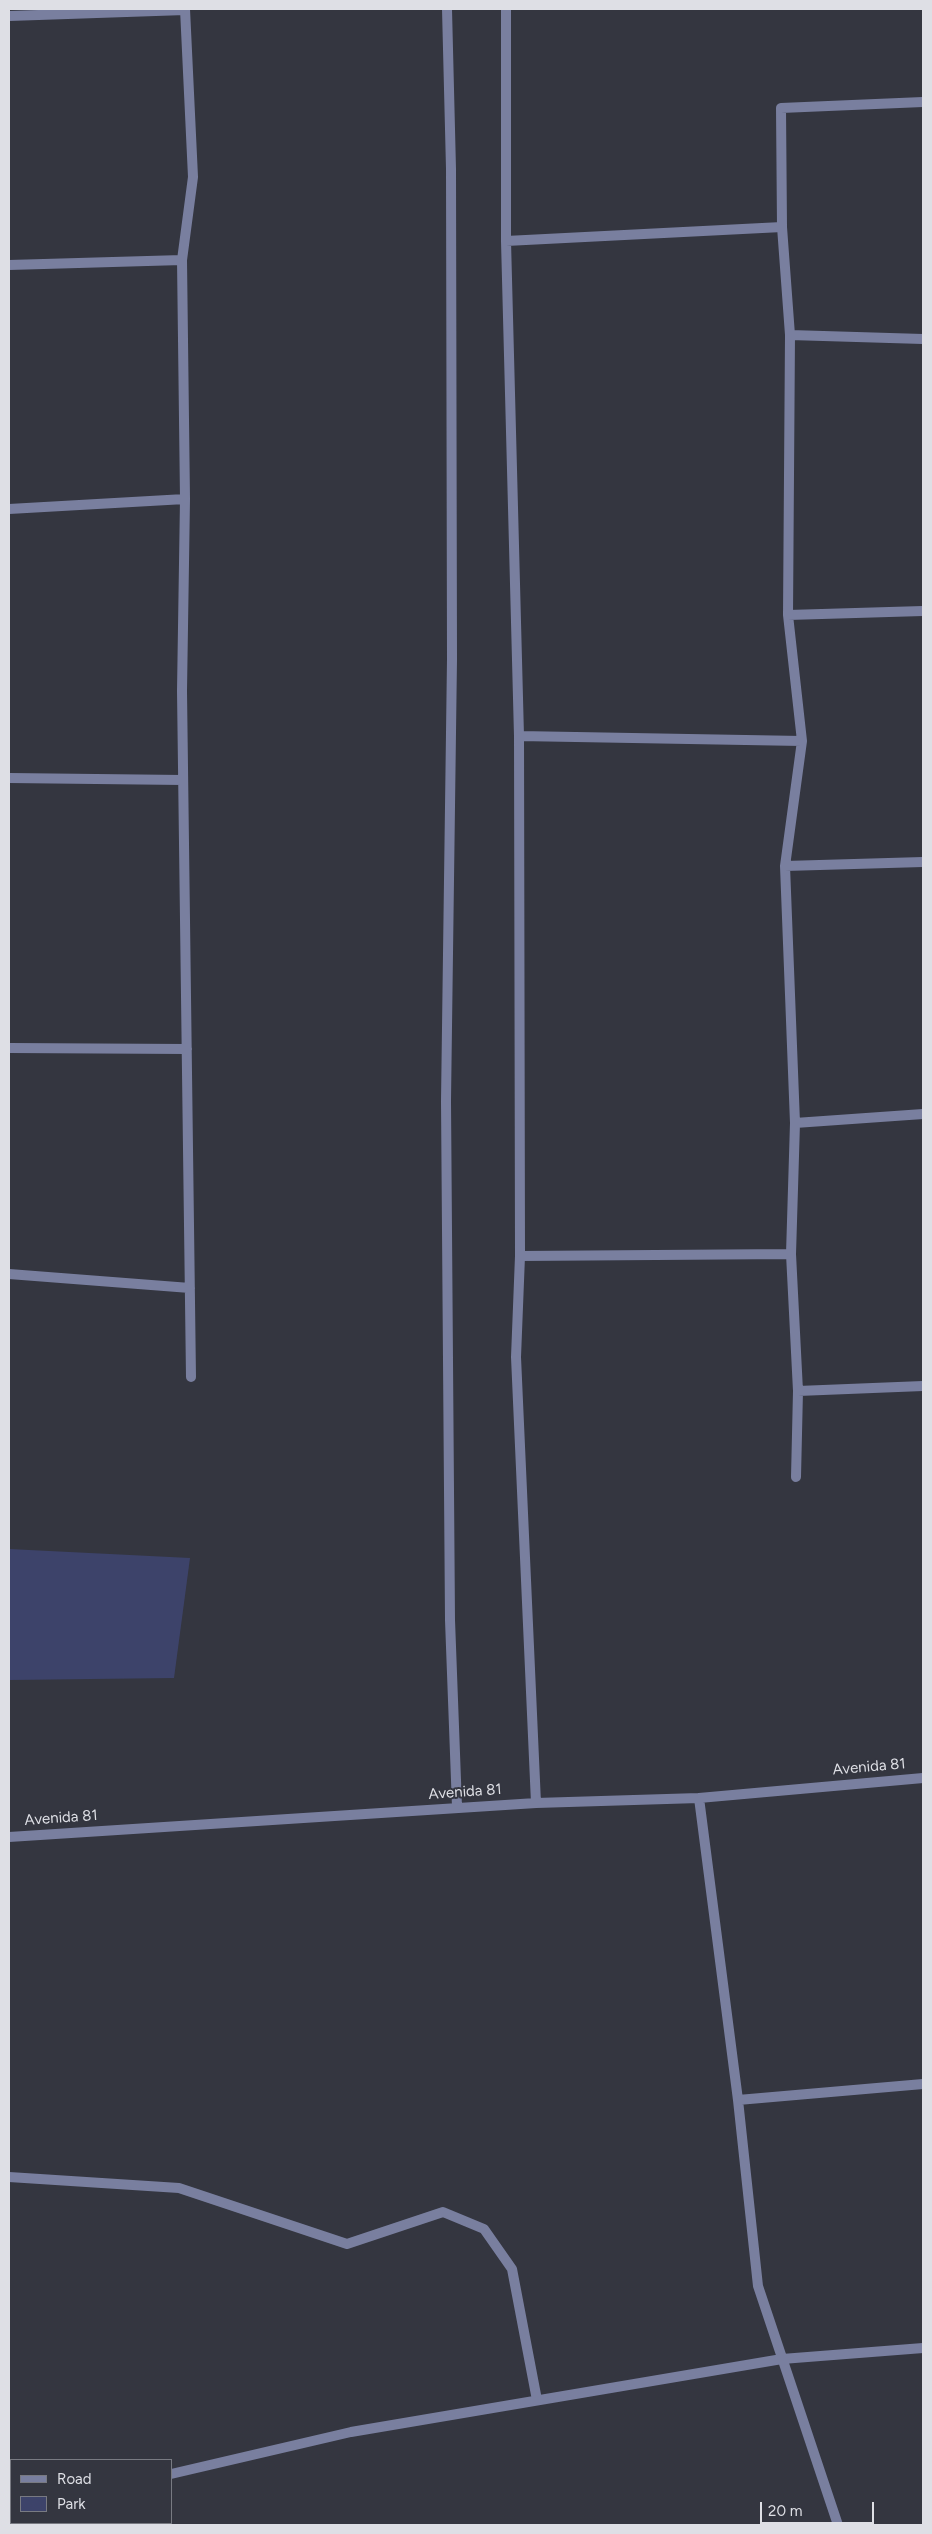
<!DOCTYPE html>
<style>
body{margin:0}
#map{position:relative;width:932px;height:2534px;overflow:hidden;background:#343640;font-family:Figtree,sans-serif}
canvas{display:block}
.frame{position:absolute;inset:0;border:10px solid #dedfe5;pointer-events:none}
.legend{position:absolute;left:10px;top:2459px;width:162px;height:65px;box-sizing:border-box;background:#343640;border:1px solid #787a82;margin:0;padding:6px 9px;list-style:none;font-size:15px;color:#dedfe5}
.legend li{display:flex;align-items:center;gap:10px;height:25px}
.legend b{width:25px;border:1px solid #787a82}
.scale{position:absolute;left:760px;top:2502px;width:114px;height:22px;box-sizing:border-box;border:2px solid #dedfe5;border-top:0;padding-left:6px;font-size:15px;line-height:18px;white-space:nowrap;color:#dedfe5;-webkit-text-stroke:4px #343640;paint-order:stroke}
</style>
<div id="map">
<canvas width="932" height="2534"></canvas>
<div class="frame"></div>
<ul class="legend">
<li><b style="height:6px;background:#797f9f"></b>Road</li>
<li><b style="height:14px;background:#3d436a"></b>Park</li>
</ul>
<div class="scale">20 m</div>
</div>
<script>
const c = document.querySelector('canvas').getContext('2d');
c.lineJoin = 'round';
function paint(path, color) { c.fillStyle = color; c.fill(path, 'evenodd'); }
const poly = rows => new Path2D(rows.map(r => 'M' + r).join(''));
function stroke(path, color, width, dash) { c.strokeStyle = color; c.lineWidth = width; c.lineCap = dash ? 'butt' : 'round'; c.setLineDash(dash || []); c.stroke(path); }
function write(font, color, halo, rows, align = 'center') {
  c.font = font + ' Figtree,sans-serif'; c.lineWidth = 4; c.setLineDash([]); c.textBaseline = 'middle'; c.strokeStyle = halo; c.fillStyle = color; for (const [text, x, y, turn = 0] of rows) {
    c.save(); c.translate(x, y); c.rotate((+turn || 0) * Math.PI / 180); c.textAlign = isNaN(turn) ? turn : align; if (halo) c.strokeText(text, 0, 0); c.fillText(text, 0, 0); c.restore();
  }
}
paint(poly([
 [9,1549,190,1558,174,1678,9,1680]
]), '#3d436a');
stroke(poly([
 [185,9,193,177,182,260,185,499,182,691,191,1377],
 [447,9,451,169,452,659,446,1101,450,1620,457,1807],
 [506,9,506,241,519,736,520,1256,516,1357,536,1803],
 [9,16,185,10],
 [506,241,782,227],
 [9,265,182,260],
 [790,335,923,339],
 [9,509,185,499],
 [788,615,923,611],
 [519,736,802,741],
 [9,778,183,780],
 [785,866,923,862],
 [9,1048,187,1049],
 [795,1123,923,1114],
 [520,1256,791,1254],
 [9,1274,190,1288],
 [798,1391,923,1386],
 [796,1477,798,1391,791,1254,795,1123,785,866,802,741,788,615,790,335,782,227,781,108,923,102],
 [699,1798,738,2100,758,2286,838,2525],
 [9,1837,536,1803,699,1798,923,1778],
 [738,2100,923,2084],
 [9,2177,179,2188,347,2244,443,2212,484,2229,512,2269,537,2400],
 [171,2474,351,2432,782,2359,923,2348],
 [9,2497,11,2497]
]), '#797f9f', 10);
write('15px', '#dedfe5', '#343640', [
 ["Avenida 81",869,1767,-5],
 ["Avenida 81",465,1792,-4],
 ["Avenida 81",61,1818,-4]
]);
</script>
